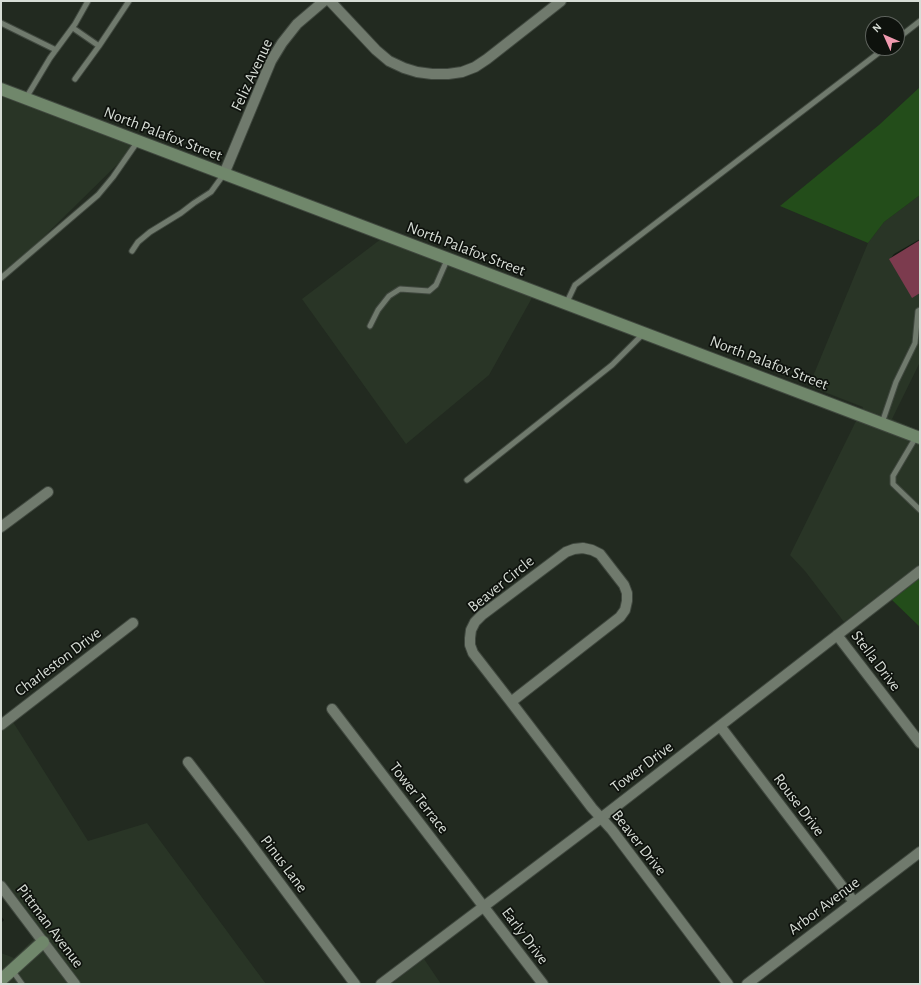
<!DOCTYPE html>
<style>
body{margin:0}
#map{position:relative;width:921px;height:985px;overflow:hidden;background:#222a20;font-family:"Alegreya Sans",sans-serif}
canvas{display:block}
.frame{position:absolute;inset:0;border:2px solid #d7ddd6;pointer-events:none}
.north{position:absolute;left:865px;top:16px;width:40px;height:40px;box-sizing:border-box;background:#0e120d;border:1px solid #5e635d;border-radius:50%;rotate:315deg;font-size:11px;font-weight:700;line-height:16px;text-align:center;color:#d7ddd6}
.north::after{content:'';display:block;margin:auto;width:14px;height:18px;background:#f19ab0;clip-path:polygon(50% 0,100% 100%,50% 72%,0 100%)}
</style>
<div id="map">
<canvas width="921" height="985"></canvas>
<div class="frame"></div>
<div class="north">N</div>
</div>
<script>
const c = document.querySelector('canvas').getContext('2d');
c.lineJoin = 'round';
function paint(path, color) { c.fillStyle = color; c.fill(path, 'evenodd'); }
const poly = rows => new Path2D(rows.map(r => 'M' + r).join(''));
function stroke(path, color, width, dash) { c.strokeStyle = color; c.lineWidth = width; c.lineCap = dash ? 'butt' : 'round'; c.setLineDash(dash || []); c.stroke(path); }
function write(font, color, halo, rows, align = 'center') {
  c.font = font + ' "Alegreya Sans",sans-serif'; c.lineWidth = 3.5; c.setLineDash([]); c.textBaseline = 'middle'; c.strokeStyle = halo; c.fillStyle = color; for (const [text, x, y, turn = 0] of rows) {
    c.save(); c.translate(x, y); c.rotate((+turn || 0) * Math.PI / 180); c.textAlign = isNaN(turn) ? turn : align; if (halo) c.strokeText(text, 0, 0); c.fillText(text, 0, 0); c.restore();
  }
}
paint(poly([
 [1,96,136,146,11,269,1,275],
 [920,195,920,362,892,419,920,431,920,432,862,410,863,407,809,386,868,243,884,222],
 [381,239,533,296,489,375,406,444,302,299],
 [857,419,920,443,920,564,844,622,805,571,790,555],
 [13,722,88,841,147,823,266,984,81,984,1,878,1,732],
 [34,939,36,941,2,971,1,970,1,953,14,958],
 [42,950,69,984,5,984],
 [424,959,441,984,391,984]
]), '#293526');
paint(poly([
 [920,87,920,195,884,222,868,243,780,206,879,125],
 [920,578,920,627,892,600]
]), '#234d1a');
paint(poly([
 [920,239,920,292,890,259,894,254],
 [1,916,4,920,1,923]
]), '#0007');
paint(poly([
 [920,240,920,293,912,298,889,259]
]), '#7c3b4e');
const lane = poly([
 [1,23,56,50],
 [73,28,99,46,75,79],
 [897,39,920,21],
 [99,46,129,1],
 [26,98,50,58,75,24,88,1],
 [132,251,138,242,150,232,181,213,194,203,211,192,224,174],
 [1,278,98,195,113,177,138,141],
 [566,304,575,285,885,48],
 [370,326,378,310,389,296,400,289,429,291,436,285,447,260],
 [882,423,896,382,915,343,918,311,920,310],
 [916,437,893,476,893,484,920,510],
 [467,480,612,365,643,334],
 [12,970,22,984]
]);
const street = poly([
 [330,1,376,50,389,61,404,68,417,72,432,74,448,74,462,72,475,67,487,59,561,1],
 [224,174,271,61,282,43,297,24,324,1],
 [1,527,48,492],
 [583,548,592,550,600,554,624,585,627,593,627,601,625,610,620,617,511,702,473,653,470,645,470,638,471,630,475,622,482,615,566,552,574,549,583,548],
 [837,635,920,743],
 [511,702,592,808,612,830,728,984],
 [332,709,543,984],
 [1,725,133,623],
 [720,726,854,902],
 [188,762,244,835,355,984],
 [1,886,75,984],
 [381,984,601,818,920,571],
 [747,984,920,852]
]);
const secondary = poly([
 [1,89,920,438],
 [1,980,43,942]
]);
stroke(lane, '#40483f', 7);
stroke(street, '#40483f', 12);
stroke(secondary, '#40483f', 14);
stroke(lane, '#707a6d', 5);
stroke(street, '#707a6d', 10);
stroke(secondary, '#70876b', 12);
write('16px', '#d7ddd6', '#0e120d', [
 ["Feliz Avenue",252,75,-65],
 ["North Palafox Street",163,134,21],
 ["North Palafox Street",466,249,21],
 ["North Palafox Street",769,363,21],
 ["Beaver Circle",501,584,-39],
 ["Stella Drive",876,661,53],
 ["Charleston Drive",58,662,-37],
 ["Tower Drive",642,767,-37],
 ["Tower Terrace",419,798,52],
 ["Rouse Drive",799,805,53],
 ["Beaver Drive",639,843,52],
 ["Pinus Lane",284,864,53],
 ["Arbor Avenue",824,906,-37],
 ["Pittman Avenue",50,926,53],
 ["Early Drive",525,936,53]
]);
</script>
